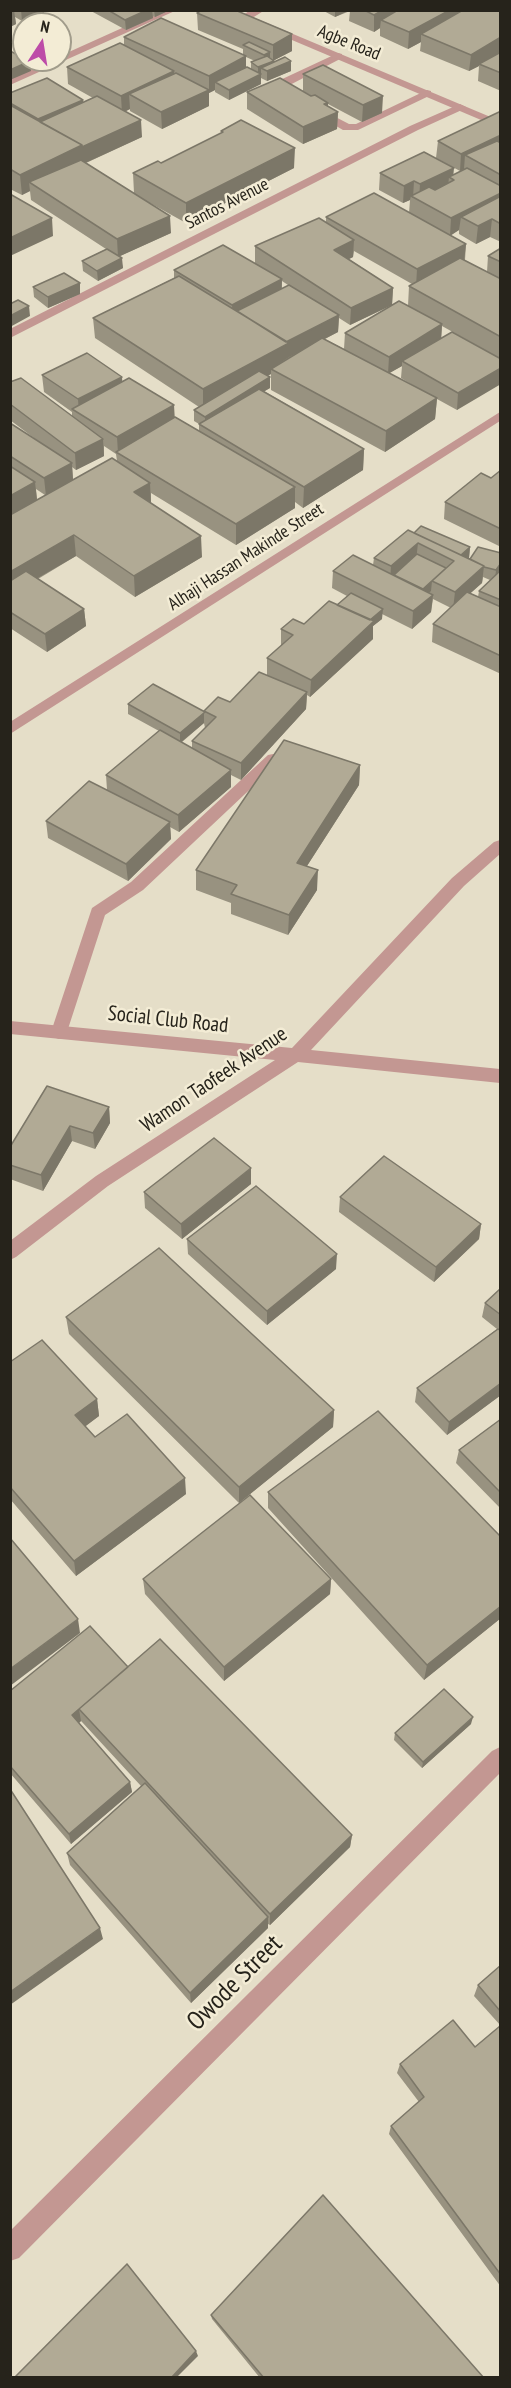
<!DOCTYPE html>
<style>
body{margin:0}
#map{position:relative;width:511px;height:2388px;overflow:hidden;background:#e5dec8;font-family:"PT Sans Narrow",sans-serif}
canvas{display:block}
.frame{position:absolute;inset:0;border:12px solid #26231b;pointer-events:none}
.north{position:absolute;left:12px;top:12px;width:60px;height:60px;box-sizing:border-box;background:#f3ecd5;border:2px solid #a19c8b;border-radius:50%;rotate:12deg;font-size:16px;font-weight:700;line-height:24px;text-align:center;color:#26231b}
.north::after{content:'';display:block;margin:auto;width:21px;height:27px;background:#bd4ca8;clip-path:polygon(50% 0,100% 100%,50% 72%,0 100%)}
</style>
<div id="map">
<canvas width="511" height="2388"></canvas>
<div class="frame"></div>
<div class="north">N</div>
</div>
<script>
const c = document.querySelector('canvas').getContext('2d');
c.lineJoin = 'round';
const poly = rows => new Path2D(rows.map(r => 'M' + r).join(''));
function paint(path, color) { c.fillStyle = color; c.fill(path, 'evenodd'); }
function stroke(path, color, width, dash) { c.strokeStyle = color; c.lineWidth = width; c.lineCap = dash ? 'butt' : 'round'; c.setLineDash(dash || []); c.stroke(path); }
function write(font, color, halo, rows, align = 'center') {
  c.font = font + ' "PT Sans Narrow",sans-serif'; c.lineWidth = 5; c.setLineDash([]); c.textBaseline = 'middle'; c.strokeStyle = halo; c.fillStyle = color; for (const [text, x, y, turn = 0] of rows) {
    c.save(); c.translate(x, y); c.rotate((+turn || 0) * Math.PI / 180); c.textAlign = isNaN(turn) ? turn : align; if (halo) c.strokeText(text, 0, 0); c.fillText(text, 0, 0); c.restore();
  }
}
paint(poly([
 [251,10,265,10,249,20,241,20,241,16,251,10],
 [338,53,342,54,342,58,282,89,289,93,289,97,281,97,270,89,278,81,338,53],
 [427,90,431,91,431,95,358,130,343,130,312,112,318,109,322,110,349,124,356,124,427,90],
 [273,754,278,755,281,759,278,763,143,890,105,915,67,1032,65,1037,59,1039,53,1037,51,1032,92,908,131,882,268,755,273,754]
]), '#c39792');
paint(poly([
 [162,10,177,10,10,85,10,78,51,60,60,60,60,56,162,10],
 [460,104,466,107,464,109,418,130,10,338,10,329,410,126,460,104],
 [500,412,500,421,10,734,10,722,500,412],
 [500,840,500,854,464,886,311,1050,500,1069,500,1083,298,1062,108,1186,16,1257,10,1260,10,1241,96,1176,275,1060,10,1034,10,1021,292,1048,452,878,494,842,500,840],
 [500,1747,500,1773,19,2258,10,2261,10,2231,492,1751,500,1747]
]), '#c39792');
paint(poly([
 [221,10,236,10,500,121,500,128,221,10]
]), '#c39792');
paint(poly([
 [10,10,44,10,44,13,22,21,15,17,16,24,10,27],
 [91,10,170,10,155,17,153,16,153,18,126,30,91,11],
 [322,10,501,10,501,91,478,81,479,66,469,71,420,51,421,42,408,49,380,36,380,28,374,32,349,21,350,11,335,17],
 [197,13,292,34,292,51,274,60,274,62,291,61,291,71,267,81,261,78,261,76,261,84,229,100,215,92,215,90,209,93,209,106,162,129,130,111,130,109,126,111,142,137,86,163,134,193,133,173,161,163,221,134,221,131,294,168,186,223,150,203,171,233,120,256,123,268,98,281,83,271,82,261,106,249,31,200,30,191,22,195,10,189,10,93,83,102,93,98,68,84,67,67,124,45,124,37,243,55,243,49,198,30],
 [246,57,255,61,251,62,251,69,246,67],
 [303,74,382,113,362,122,328,104,328,107,338,112,337,129,303,144,247,109,247,92,312,96,303,91],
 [501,113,501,242,490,237,476,244,459,234,459,230,450,235,466,244,465,260,487,272,488,256,501,248,501,359,442,326,441,338,501,359,457,410,437,399,435,419,385,452,271,390,271,374,267,376,270,388,264,391,364,449,363,470,303,508,295,502,295,508,236,545,151,493,151,503,202,557,135,597,76,556,38,579,84,609,86,626,47,652,10,628,10,423,38,441,10,420,10,382,72,416,72,412,44,392,42,375,122,377,122,381,175,417,199,431,199,424,194,421,194,410,199,407,95,338,93,318,174,278,174,270,255,264,255,246,326,222,326,217,409,213,410,200,403,203,379,190,380,173,453,175,460,171,436,158,438,141],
 [354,251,412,284,409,286,408,306,345,333,344,349,325,339,338,332,339,318,350,325,392,305,393,288,349,259,353,257],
 [282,281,288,285,282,289],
 [402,366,401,378,416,387,389,373],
 [104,446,116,454,117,461,73,480,72,467,76,470,104,456],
 [36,489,45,495,37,500],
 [80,283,80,294,48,308,34,297,33,287],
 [501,470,501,547,444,519,445,502,491,478],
 [414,533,470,547,469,558,470,559,501,553,501,674,432,642,433,624,451,608,433,599,431,612,412,629,382,614,382,619,373,626,373,639,310,697,307,695,306,709,241,780,231,775,231,787,179,832,170,827,171,839,128,881,48,838,46,821,107,790,106,775,159,731,128,714,128,704,204,712,230,702,267,675,267,658,281,646,281,629,304,624,337,605,347,596,332,588,333,571,373,565,374,558],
 [483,577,490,580,479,591,478,597,470,593,482,583],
 [204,723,205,728,192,741,192,748,182,742],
 [360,765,359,785,307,866,317,890,288,935,231,914,231,903,196,890,196,870],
 [109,1107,110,1123,95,1149,72,1141,43,1191,10,1179,10,1147],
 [251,1184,182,1239,145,1208,144,1192],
 [340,1197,481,1224,479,1239,434,1282,339,1212],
 [187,1239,336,1269,267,1325,188,1254],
 [501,1288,501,1395,447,1435,415,1402,417,1388,497,1329,482,1317,485,1303],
 [66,1317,334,1410,333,1427,239,1503,69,1334],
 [10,1362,97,1399,99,1416,85,1426,95,1437,186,1494,76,1576,10,1499],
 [501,1419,501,1509,456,1463,459,1450],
 [268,1492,501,1537,501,1618,424,1680,268,1508],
 [143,1579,331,1579,330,1594,224,1681,145,1594],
 [128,1667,352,1835,350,1847,270,1925,268,1924,268,1928,191,2003,70,1865,67,1853,141,1786,82,1722,81,1721,79,1723,130,1782,132,1792,71,1844,10,1773,10,1691],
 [471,1724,422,1768,394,1740,395,1733],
 [501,1965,501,2026,474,1996,478,1985],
 [501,2027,501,2287,389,2134,391,2126,419,2102,397,2073,400,2064,475,2047],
 [211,2315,484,2378,260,2378,212,2319]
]), '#989280');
paint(poly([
 [10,10,14,10,16,24,10,27],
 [21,10,44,10,44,13,22,21],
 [147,10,152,10,153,18,126,30,125,20],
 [154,10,170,10,155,17],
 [335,10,350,10,335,17],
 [383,10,413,10,381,20,380,28,374,32,374,15],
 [450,10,479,10,421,34,421,42,408,49,409,32],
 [292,34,292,51,273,61,273,45],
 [501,37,501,53,479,64,479,66,469,71,471,55],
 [270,52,270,62,274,61,274,68,291,61,291,71,267,81,267,71,261,68,261,84,229,100,229,90,258,76,258,67,264,65,264,55],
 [246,56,246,73,215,82,215,90,209,93,209,76],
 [30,61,31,71,10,80,10,70],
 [174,71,175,88,129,94,130,109,122,113,121,96],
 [209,90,209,106,162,129,161,112],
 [383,96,382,113,362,122,363,105],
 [83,100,84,117,39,136,38,119],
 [328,103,327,117,338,112,337,129,303,144,303,127,324,104],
 [141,120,142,137,83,164,29,182,30,191,22,195,20,175,82,145],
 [501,135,501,152,465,155,464,169,460,171,461,154],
 [295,148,294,168,186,223,186,203],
 [454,168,453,179,449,177,448,187,419,201,420,184],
 [414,181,413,198,411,196,410,200,403,203,404,186],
 [501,193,501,209,461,217,459,230,450,236,451,218],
 [170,216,171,233,118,257,117,239],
 [52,218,53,236,10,256,10,238],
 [492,219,490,237,476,244,478,226],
 [354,240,353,257,333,267,334,250],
 [466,244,464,262,416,287,417,269],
 [122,258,123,268,98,281,97,271],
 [282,279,281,297,233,322,232,305],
 [80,283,80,294,48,308,48,297],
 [393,288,392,305,350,325,351,308],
 [29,306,30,316,10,327,10,316],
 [339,315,338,332,289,357,271,369,271,374,203,410,203,389,286,342],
 [442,324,441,342,402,361,402,366,388,374,389,357],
 [501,368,501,384,457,410,458,393],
 [122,377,123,394,79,414,78,399],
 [270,377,270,388,205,427,205,417],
 [437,398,435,419,385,452,386,431],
 [174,405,175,422,118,453,117,437],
 [103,439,104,456,76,470,75,453],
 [364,449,363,470,303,508,304,487],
 [72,463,73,480,46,496,44,478],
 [35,482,37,500,10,515,10,496],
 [150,483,151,504,134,492],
 [295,487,295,508,236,545,236,524],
 [74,535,76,556,10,594,10,572],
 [201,536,202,557,135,597,134,576],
 [418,543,416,561,390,583,391,566],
 [470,547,469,558,459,557],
 [501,563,501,572,495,581,496,570],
 [484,566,482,583,453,609,455,592],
 [432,581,431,591,422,599,423,589],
 [433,595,431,612,412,629,413,611],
 [84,609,86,626,47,652,45,634],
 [383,609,382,619,373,626,373,639,310,697,311,680,367,622],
 [307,692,306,709,241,780,241,763],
 [204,713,204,723,180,743,180,733],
 [360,765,359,785,296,883,297,863],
 [231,770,231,787,179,832,178,815],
 [170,822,171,839,128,881,126,864],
 [318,870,317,890,288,935,289,915],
 [109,1107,110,1123,95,1149,93,1133],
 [70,1126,72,1141,43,1191,41,1175],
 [251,1168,251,1184,182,1239,181,1224],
 [481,1224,479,1239,434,1282,436,1267],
 [337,1254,336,1269,267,1325,267,1311],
 [501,1383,501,1395,447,1435,449,1422],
 [97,1399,99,1416,78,1432,75,1415],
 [334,1410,333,1427,239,1503,239,1487],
 [185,1478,186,1494,76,1576,74,1561],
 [331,1579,330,1594,224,1681,224,1667],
 [501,1606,501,1618,424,1680,427,1665],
 [78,1619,80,1633,10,1686,10,1669],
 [79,1709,81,1721,74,1727,72,1715],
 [473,1717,471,1724,422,1768,423,1762],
 [130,1782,132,1792,71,1844,69,1834],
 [352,1835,350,1847,270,1925,270,1914],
 [268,1917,268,1928,191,2003,190,1993],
 [100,1928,103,1939,10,2005,10,1992],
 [196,2351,198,2356,176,2378,171,2378]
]), '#7c7768');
const building = poly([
 [108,10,147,10,125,20,108,10],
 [202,10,235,10,292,34,273,45,197,13,202,10],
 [364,10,383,10,374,15,364,10],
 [398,10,450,10,409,32,381,20,398,10],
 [463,10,501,10,501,37,471,55,421,34,463,10],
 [161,18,246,56,209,76,124,37,161,18],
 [249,42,270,52,264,55,243,45,249,42],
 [120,43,174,71,121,96,67,67,120,43],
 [10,51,24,58,24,60,27,60,30,61,10,70,10,51],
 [501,52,501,73,479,64,501,52],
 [267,56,274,61,258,67,251,62,267,56],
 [285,57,291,61,267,71,261,68,285,57],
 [323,65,383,96,363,105,303,74,323,65],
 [247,67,261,74,229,90,215,82,247,67],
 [176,73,209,90,161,112,129,94,176,73],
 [47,78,83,100,38,119,10,103,10,93,47,78],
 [280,78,311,96,315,95,328,103,324,104,338,112,303,127,247,92,280,78],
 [97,96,141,120,82,147,82,145,40,122,97,96],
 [10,105,82,145,20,175,10,169,10,105],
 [499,112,501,113,501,135,461,154,438,141,499,112],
 [241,120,295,148,186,203,133,173,158,161,161,163,223,132,221,131,241,120],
 [497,141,501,143,501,175,465,155,497,141],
 [424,152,454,168,420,184,414,181,404,186,380,173,424,152],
 [81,160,170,216,117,239,29,182,81,160],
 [467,168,501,186,501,193,451,218,411,196,429,187,435,190,454,180,449,177,467,168],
 [374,193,466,244,417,269,326,217,374,193],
 [10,194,52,218,10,238,10,194],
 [501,196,501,224,492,219,478,226,461,217,501,196],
 [319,218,354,240,334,250,393,288,351,308,255,246,319,218],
 [223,245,282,279,232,305,174,270,223,245],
 [501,248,501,262,488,256,501,248],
 [107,249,122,258,97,271,82,261,107,249],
 [460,258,501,279,501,337,409,286,460,258],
 [64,273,80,283,48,297,33,287,64,273],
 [179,276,289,343,203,389,93,318,179,276],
 [289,285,339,315,286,342,237,311,289,285],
 [18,300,29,306,10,316,10,304,18,300],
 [399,301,442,324,389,357,345,333,399,301],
 [452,332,501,359,501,368,458,393,402,361,452,332],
 [322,338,437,398,386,431,271,369,322,338],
 [87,353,122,377,78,399,42,375,87,353],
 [259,371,270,377,205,417,194,410,259,371],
 [21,378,103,439,75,453,10,404,10,382,21,378],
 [129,378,174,405,117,437,72,409,129,378],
 [259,389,364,449,304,487,199,424,259,389],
 [175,417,295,487,236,524,116,452,175,417],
 [10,423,72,463,44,478,10,456,10,423],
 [112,458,150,483,134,492,201,536,134,576,74,535,10,572,10,515,112,458],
 [10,466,35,482,10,496,10,466],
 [501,470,501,529,445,502,481,473,491,478,501,470],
 [421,526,470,547,461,555,414,533,421,526],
 [408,530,484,566,455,592,432,581,454,561,418,543,391,566,374,558,408,530],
 [478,547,501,553,501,563,496,570,484,567,484,566,470,559,478,547],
 [417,554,446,568,423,589,394,575,417,554],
 [353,555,433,595,413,611,333,571,353,555],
 [501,570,501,600,479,591,501,570],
 [26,571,84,609,45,634,10,612,10,581,26,571],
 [467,592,501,607,501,656,433,624,467,592],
 [351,593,383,609,370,620,337,605,351,593],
 [329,601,374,621,311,680,267,658,293,635,281,629,293,619,304,624,329,601],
 [259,672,307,692,241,763,192,741,216,717,204,711,218,697,230,702,259,672],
 [153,684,205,712,180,733,128,704,153,684],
 [160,730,231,770,178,815,106,775,160,730],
 [284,740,360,765,297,863,318,870,289,915,231,894,237,885,196,870,284,740],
 [89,781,170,822,126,864,46,821,89,781],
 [47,1086,109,1107,93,1133,70,1126,41,1175,10,1165,10,1147,47,1086],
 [214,1138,251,1168,181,1224,144,1192,214,1138],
 [384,1156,481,1224,436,1267,340,1197,384,1156],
 [256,1186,337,1254,267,1311,187,1239,256,1186],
 [159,1248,334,1410,239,1487,66,1317,159,1248],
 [501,1288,501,1315,485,1303,501,1288],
 [498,1329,501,1331,501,1383,449,1422,417,1388,498,1329],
 [42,1340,97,1399,75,1415,95,1437,127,1414,185,1478,74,1561,10,1487,10,1362,42,1340],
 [378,1411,501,1537,501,1606,427,1665,268,1492,378,1411],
 [501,1419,501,1493,459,1450,501,1419],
 [250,1495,331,1579,224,1667,143,1579,250,1495],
 [10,1538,78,1619,10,1669,10,1538],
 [90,1626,128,1667,72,1715,130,1782,69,1834,10,1766,10,1691,90,1626],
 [160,1639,352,1835,270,1914,79,1709,160,1639],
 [444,1689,473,1717,423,1762,395,1733,444,1689],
 [145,1783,268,1917,190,1993,67,1853,145,1783],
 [10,1789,100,1928,10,1992,10,1789],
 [501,1965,501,2012,478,1985,501,1965],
 [453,2020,475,2047,500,2026,501,2027,501,2275,391,2126,424,2097,400,2064,453,2020],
 [323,2195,484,2378,264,2378,211,2315,323,2195],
 [127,2264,196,2351,171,2378,14,2378,127,2264]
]);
paint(building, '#b1aa95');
stroke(building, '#7c7768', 1.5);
write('18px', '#26231b', '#f3ecd5', [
 ["Agbe Road",349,43,22],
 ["Santos Avenue",227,204,-27],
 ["Alhaji Hassan Makinde Street",246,557,-33]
]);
write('21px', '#26231b', '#f3ecd5', [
 ["Social Club Road",168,1020,6],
 ["Wamon Taofeek Avenue",214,1080,-34]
]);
write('26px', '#26231b', '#f3ecd5', [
 ["Owode Street",235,1983,-45]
]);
</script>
